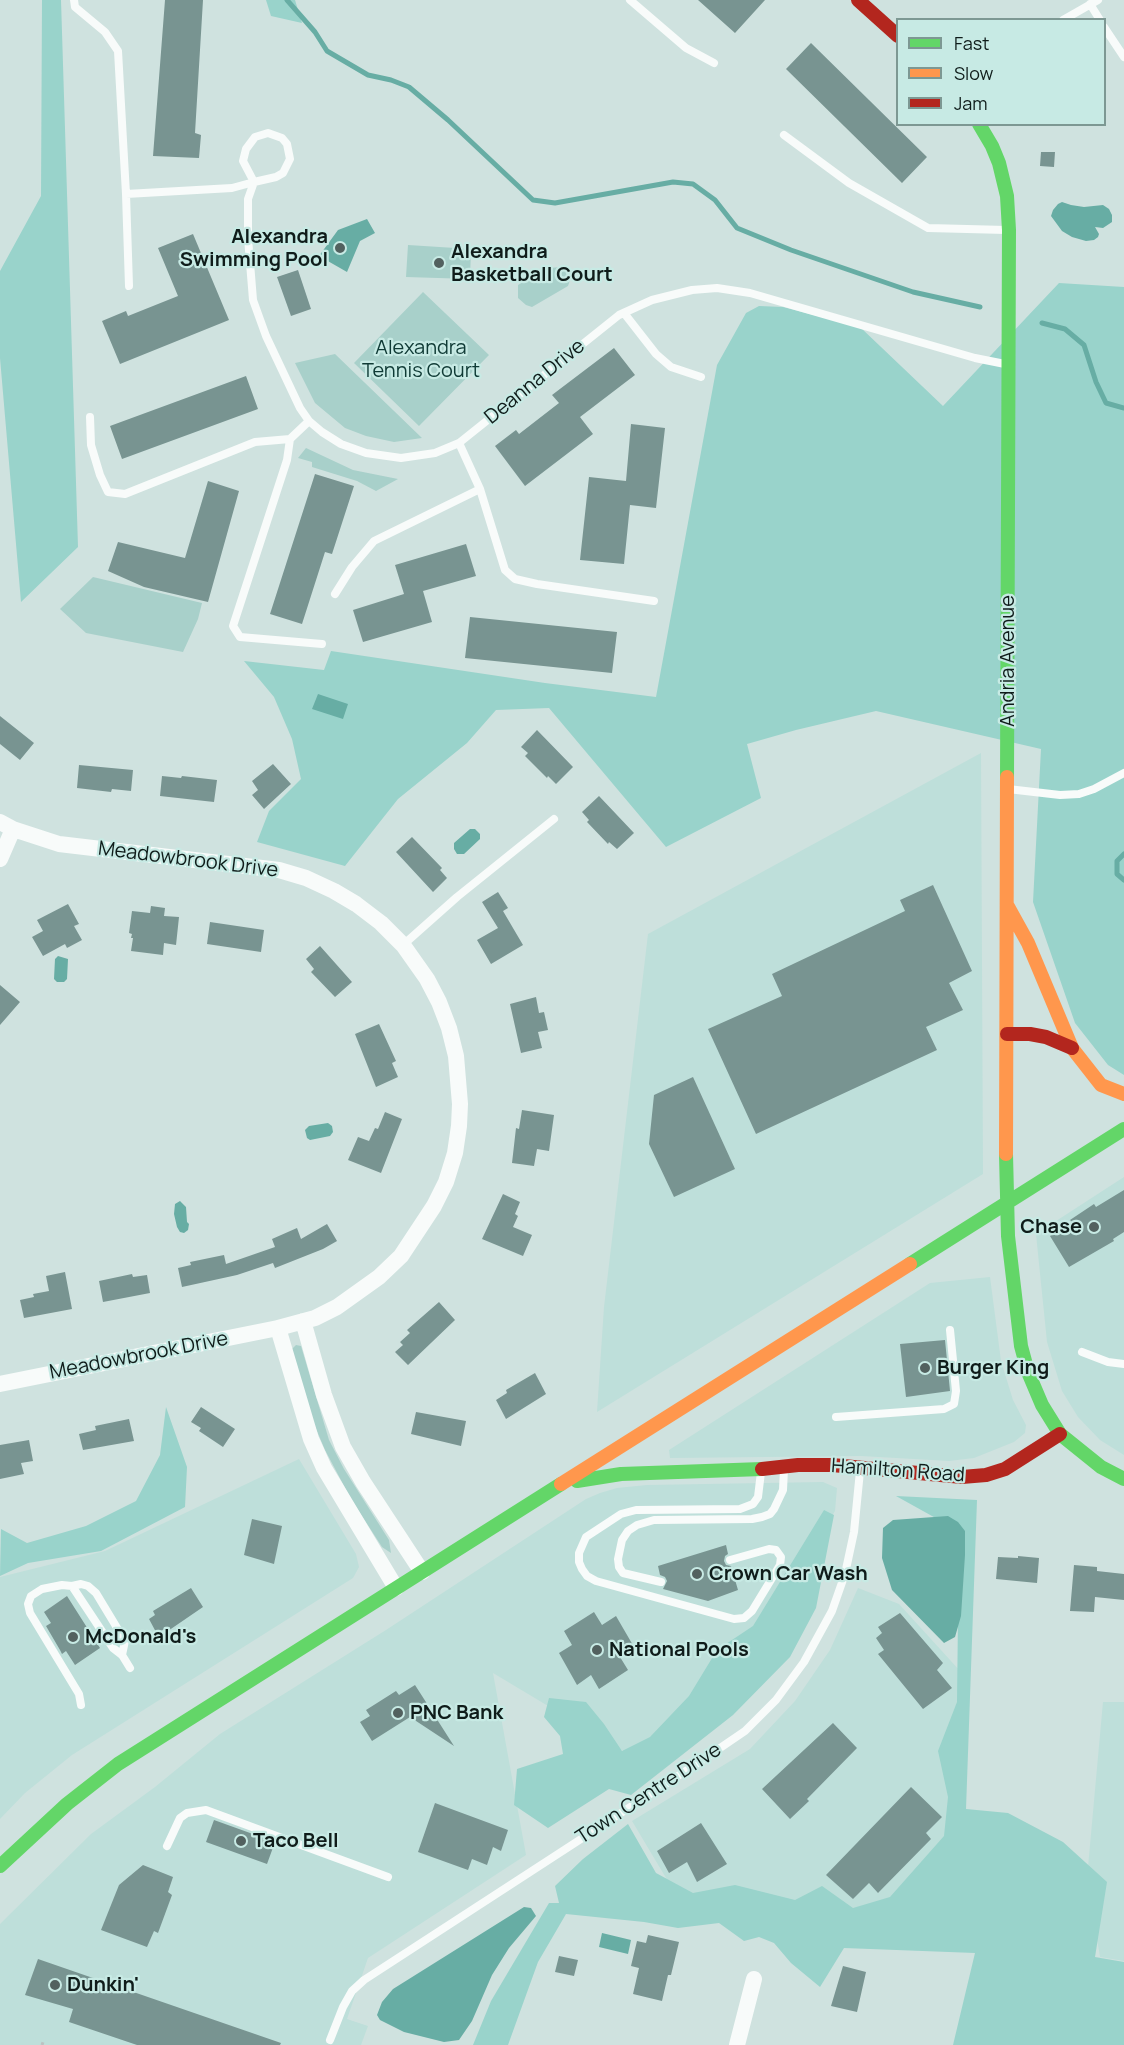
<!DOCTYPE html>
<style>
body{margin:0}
#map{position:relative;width:1124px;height:2045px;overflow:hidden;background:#cfe2df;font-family:Manrope,sans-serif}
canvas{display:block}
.legend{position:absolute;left:896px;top:18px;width:210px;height:108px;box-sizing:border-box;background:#c7eae4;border:2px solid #7d9893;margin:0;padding:8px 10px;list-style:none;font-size:18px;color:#0f1c1a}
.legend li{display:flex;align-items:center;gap:12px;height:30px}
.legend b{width:30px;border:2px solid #7d9893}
</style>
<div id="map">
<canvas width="1124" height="2045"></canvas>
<ul class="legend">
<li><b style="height:8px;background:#63d668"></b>Fast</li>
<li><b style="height:8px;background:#ff974d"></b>Slow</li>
<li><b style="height:8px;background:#b3261e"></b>Jam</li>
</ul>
</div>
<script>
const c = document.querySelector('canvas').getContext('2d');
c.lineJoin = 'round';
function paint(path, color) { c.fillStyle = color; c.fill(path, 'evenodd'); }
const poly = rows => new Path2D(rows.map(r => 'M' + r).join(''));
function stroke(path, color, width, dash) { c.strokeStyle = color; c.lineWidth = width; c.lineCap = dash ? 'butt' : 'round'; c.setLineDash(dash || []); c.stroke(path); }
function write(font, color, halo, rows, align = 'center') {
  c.font = font + ' Manrope,sans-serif'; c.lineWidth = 4.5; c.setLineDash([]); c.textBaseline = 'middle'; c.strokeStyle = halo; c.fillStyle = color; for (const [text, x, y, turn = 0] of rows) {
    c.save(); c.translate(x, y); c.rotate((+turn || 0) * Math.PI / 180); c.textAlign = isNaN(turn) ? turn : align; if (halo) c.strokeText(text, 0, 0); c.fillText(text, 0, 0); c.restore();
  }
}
paint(poly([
 [981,753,983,1174,597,1412,604,1307,648,934],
 [1124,1177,1124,1455,1100,1440,1078,1417,1062,1391,1047,1342,1036,1234],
 [990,1277,1001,1361,1013,1400,1026,1425,1025,1433,1014,1442,974,1458,949,1461,861,1456,670,1458,669,1450,930,1283],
 [299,1459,356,1554,359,1567,353,1578,72,1755,25,1793,0,1819,0,1577,105,1551],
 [823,1482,837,1488,835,1511,748,1644,645,1764,493,1673,526,1855,368,1958,347,2019,368,2026,361,2045,0,2045,0,1924,91,1834,155,1787,220,1734,386,1630,586,1499,600,1493,617,1488,647,1485],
 [858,1588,899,1604,961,1672,949,1843,864,1925,675,1893,632,1821,750,1749,795,1701,830,1650],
 [1103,1702,1124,1702,1124,1961,1100,1957,1087,1878]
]), '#bedfda');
paint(poly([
 [408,245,471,249,470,279,406,277],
 [561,267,567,272,570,280,568,286,532,307,526,305,518,298,518,285,533,275,550,268],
 [423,292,489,355,419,426,354,363],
 [335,354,422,438,394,442,366,436,345,428,315,403,295,363],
 [306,448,353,470,398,479,376,491,357,481,312,467,312,462,298,458],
 [93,577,202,603,198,619,183,652,86,633,60,609],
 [296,1345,301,1346,329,1440,344,1469,389,1540,391,1553,382,1547,351,1499,325,1450,314,1424,292,1349]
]), '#a8d0ca');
paint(poly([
 [42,0,61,0,78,547,21,602,0,358,0,271,41,196],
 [266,0,295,0,302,23,271,16],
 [1059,283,1124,287,1124,1075,1108,1065,1075,1023,1033,902,1041,749,876,711,796,730,747,744,761,798,666,847,549,708,496,710,467,743,398,799,345,866,257,842,269,811,301,779,292,739,274,697,244,661,324,670,331,651,545,683,656,697,717,365,746,313,759,306,783,307,860,327,943,406],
 [166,1407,187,1467,185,1507,101,1551,28,1563,0,1576,1,1529,27,1543,86,1526,136,1501,160,1455],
 [896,1496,977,1500,966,1809,1008,1813,1063,1842,1107,1882,1095,1957,1124,1962,1124,2045,953,2045,975,1953,844,1948,820,1987,791,1963,774,1943,759,1937,744,1941,719,1923,678,1928,644,1922,566,1914,538,1962,508,2045,473,2045,491,2001,549,1903,559,1903,555,1886,583,1859,628,1824,656,1873,693,1893,735,1885,795,1900,822,1886,853,1908,890,1897,944,1836,948,1797,938,1751,957,1702,959,1531],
 [824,1510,834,1515,816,1608,790,1657,733,1715,631,1795,609,1789,548,1828,514,1805,517,1769,563,1754,560,1736,544,1717,549,1698,586,1702,604,1724,622,1751,650,1737,689,1696,717,1650,753,1626]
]), '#99d3cb');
paint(poly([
 [1062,202,1071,205,1084,207,1103,205,1109,209,1112,215,1112,222,1103,228,1095,227,1099,234,1098,237,1094,240,1086,241,1072,237,1062,231,1051,216,1053,210,1058,204],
 [367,219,375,233,360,241,347,272,319,256,338,230],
 [318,694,348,704,343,719,312,709],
 [470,829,475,829,480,834,480,839,464,854,457,854,454,849,454,843],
 [58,956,68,959,67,979,64,982,57,982,54,979,55,959],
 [328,1123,332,1126,333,1132,330,1136,310,1140,307,1138,305,1130,309,1126],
 [180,1201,186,1207,187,1222,189,1224,188,1230,184,1233,180,1232,177,1227,174,1214,175,1204],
 [948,1516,958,1522,965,1531,965,1555,961,1616,955,1637,944,1643,892,1590,882,1558,883,1528,893,1520],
 [524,1907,531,1908,536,1916,509,1948,492,1975,472,2021,459,2040,444,2042,404,2032,380,2020,377,2015,382,2002,393,1989],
 [602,1933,631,1940,628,1954,599,1947]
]), '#67ada4');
stroke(poly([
 [287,0,315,32,327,51,368,75,391,80,409,87,448,120,533,200,555,203,673,182,693,184,715,200,737,228,791,250,913,292,980,307],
 [1042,323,1065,329,1084,345,1096,382,1106,403,1124,408],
 [1124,854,1117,861,1117,874,1124,880]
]), '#67ada4', 5);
paint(poly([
 [165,0,203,0,195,133,201,135,199,158,153,156],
 [698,0,765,0,735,33],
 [811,43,927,157,902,183,786,69],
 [1041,152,1055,152,1054,167,1040,166],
 [193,234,229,320,120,364,102,321,126,311,128,316,178,296,158,248],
 [298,270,311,309,291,316,277,277],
 [614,348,635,375,580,417,593,434,525,486,495,446,516,430,519,434,559,403,552,395],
 [246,376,258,409,122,459,110,426],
 [631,424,665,428,656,508,630,505,624,564,580,560,589,477,626,481],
 [315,474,354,486,332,554,325,552,302,624,270,614],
 [208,481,239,491,208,602,144,587,108,571,118,542,185,558],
 [466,544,476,576,423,591,432,622,363,642,353,610,404,594,395,565],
 [470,617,617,632,612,673,465,658],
 [0,716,34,743,20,760,0,744],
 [537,730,573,767,556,784,548,776,547,778,525,756,528,753,521,747],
 [273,764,291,784,264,809,252,795,258,790,252,781],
 [79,765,133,770,131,791,112,789,111,792,77,788],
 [162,776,181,778,182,776,217,780,214,802,160,796],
 [599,796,634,833,617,849,609,842,608,844,587,822,589,820,582,812],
 [412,837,442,868,440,870,447,878,433,892,396,852],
 [933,885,972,971,949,983,963,1010,926,1027,937,1050,756,1134,708,1029,782,996,772,974,905,911,900,900],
 [498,892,508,908,503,911,523,945,491,964,477,940,498,928,482,902],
 [68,904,79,924,74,926,82,940,67,948,65,944,43,956,32,937,43,931,37,920],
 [151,906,165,908,164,916,179,917,176,945,164,943,163,955,131,951,133,938,131,938,132,934,129,933,132,911,150,913],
 [210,922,264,930,261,952,207,944],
 [320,946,352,982,335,997,311,972,314,969,306,959],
 [0,985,20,1002,0,1025],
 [536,997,539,1013,544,1012,548,1030,538,1032,542,1048,521,1053,510,1004],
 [379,1024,396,1061,392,1063,398,1077,376,1087,355,1034],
 [693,1077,735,1169,674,1197,649,1144,654,1095],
 [522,1110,554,1115,549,1151,537,1149,534,1166,512,1163,516,1128,519,1129],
 [385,1112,402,1119,381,1173,348,1160,358,1137,369,1141,375,1128,378,1129],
 [1124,1190,1124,1232,1113,1239,1114,1241,1069,1267,1050,1236,1072,1222,1070,1220,1094,1204,1096,1207],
 [503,1194,520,1202,515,1214,518,1216,513,1227,532,1235,523,1256,482,1239],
 [327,1224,337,1241,323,1249,275,1268,273,1263,237,1275,182,1287,178,1268,191,1265,190,1262,224,1255,226,1264,275,1247,272,1239,297,1228,301,1239],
 [65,1272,72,1309,24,1318,20,1300,34,1297,33,1294,49,1291,46,1276],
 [132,1274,133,1277,147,1275,150,1293,103,1302,99,1281],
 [439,1302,455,1320,408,1365,395,1352,403,1345,400,1342,410,1333,407,1330],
 [945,1340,950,1391,906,1397,900,1344],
 [535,1373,546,1394,506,1419,496,1400,507,1393,506,1390],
 [201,1407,235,1429,223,1447,199,1431,201,1428,191,1422],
 [416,1412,466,1421,461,1446,411,1434],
 [129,1419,134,1441,83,1450,79,1434,96,1430,95,1426],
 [29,1440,33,1461,21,1463,24,1474,0,1479,0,1445],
 [252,1519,282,1526,274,1564,244,1555],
 [726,1545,728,1554,725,1556,724,1561,726,1565,731,1566,738,1590,708,1601,663,1589,667,1581,665,1577,660,1575,658,1566],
 [1018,1556,1039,1558,1037,1583,996,1579,998,1557,1018,1558],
 [1074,1565,1097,1567,1097,1571,1124,1574,1124,1600,1095,1597,1094,1612,1070,1611],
 [191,1588,203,1607,165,1633,164,1629,157,1634,149,1619,155,1615,153,1611],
 [67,1596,100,1648,75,1665,66,1651,62,1654,60,1650,46,1626,51,1623,44,1612],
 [594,1612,602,1625,616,1616,634,1647,620,1657,628,1670,599,1689,591,1675,577,1685,559,1653,572,1645,564,1631],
 [900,1613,943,1663,937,1670,952,1688,923,1709,878,1654,884,1650,876,1638,882,1633,878,1627],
 [415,1685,424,1699,454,1746,410,1717,372,1741,360,1722,370,1716,366,1710,396,1691,399,1695],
 [833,1723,857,1748,807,1799,809,1801,790,1819,762,1789],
 [911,1787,942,1817,926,1833,931,1839,878,1893,869,1883,853,1899,826,1875],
 [435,1803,508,1830,501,1851,493,1847,487,1865,472,1859,468,1870,418,1852],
 [214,1820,275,1842,267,1864,206,1842],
 [701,1823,727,1864,697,1882,687,1862,669,1873,657,1851],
 [143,1865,173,1877,168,1892,172,1895,158,1933,154,1931,147,1947,101,1930,119,1885],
 [648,1935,679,1942,671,1975,668,1975,662,2001,633,1994,639,1968,631,1966,637,1941,646,1943],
 [559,1956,578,1960,574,1976,555,1972],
 [38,1959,281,2043,280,2045,137,2045,69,2022,73,2009,25,1995],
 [843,1966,866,1972,857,2012,831,2006]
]), '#789491');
stroke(poly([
 [42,2045,43,2042]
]), '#bbc2c1', 3, [3, 3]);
stroke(poly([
 [74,0,75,7,105,32,118,51,126,194],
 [630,0,686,48,714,63],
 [1090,4,1100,20],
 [1063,20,1098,0],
 [1104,27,1124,57],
 [784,135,849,183,928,228,1006,230],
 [129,286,126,194,232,188,254,182,243,161,246,149,255,137,268,133,282,138,287,144,290,159,283,173,276,177,254,182,248,199,248,238,253,300,266,336,300,408,309,421,322,432,341,444,366,453,401,458,435,453,459,443,619,315,652,300,692,290,717,288,750,293,975,358,1005,364],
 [624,313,656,354,671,367,701,377],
 [90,417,91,445,100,475,108,492,125,494,255,442,290,439],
 [309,421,290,439,287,460,233,626,240,637,322,644],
 [459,443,480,489,505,570,515,579,537,584,654,601],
 [335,594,352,567,374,541,480,489],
 [1008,789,1060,795,1079,794,1094,789,1124,773],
 [403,945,457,897,554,819],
 [1082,1352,1108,1362,1124,1364],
 [836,1417,944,1409,954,1404,956,1391,950,1330],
 [730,1560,769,1549,776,1550,781,1557,780,1565,752,1611,744,1618,734,1619,596,1581,587,1576,582,1569,579,1562,579,1553,586,1537,621,1514,636,1510,740,1509,753,1504,758,1497,761,1472],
 [661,1582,623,1573,619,1567,618,1559,622,1540,628,1531,637,1525,654,1520,752,1519,762,1517,770,1514,774,1509,783,1490,784,1469],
 [72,1586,81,1584,88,1586,96,1593,125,1641,122,1655],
 [81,1705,79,1694,30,1613,28,1604,31,1596,42,1589,62,1585,72,1586,113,1648,122,1655,130,1668],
 [167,1846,180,1818,187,1813,206,1810,388,1877],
 [330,2040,343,2007,352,1991,364,1980,701,1761,745,1731,776,1700,804,1662,832,1611,845,1574,854,1532,860,1471]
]), '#f8fbfa', 8);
stroke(poly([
 [0,822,13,829,59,844,279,870,306,878,334,891,356,904,381,923,403,945,427,979,439,1002,449,1028,456,1056,460,1104,459,1126,455,1153,446,1182,434,1206,401,1256,379,1277,337,1307,315,1318,278,1328,0,1384],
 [0,859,13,829],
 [303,1321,324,1395,343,1447,363,1482,422,1572],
 [278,1328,311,1439,324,1468,396,1588],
 [737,2045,754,1979]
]), '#f8fbfa', 16);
stroke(poly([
 [979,124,992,146,999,163,1007,196,1009,230,1007,777],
 [1006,1154,1008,1236,1021,1346,1028,1372,1042,1405,1060,1434,1101,1467,1124,1479],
 [910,1264,1124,1129],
 [577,1481,621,1474,762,1469],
 [0,1866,67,1804,118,1764,561,1484]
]), '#63d668', 14);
stroke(poly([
 [1007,905,1028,943,1072,1048,1101,1085,1124,1094],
 [1006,1154,1007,777],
 [561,1484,910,1264]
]), '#ff974d', 14);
stroke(poly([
 [858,0,898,36],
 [1007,1034,1030,1034,1046,1037,1072,1048],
 [762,1469,798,1465,832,1465,962,1477,986,1475,1005,1469,1060,1434]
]), '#b3261e', 14);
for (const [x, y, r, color] of [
 [340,248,6,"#52615f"],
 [439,263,6,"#52615f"],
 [1094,1227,6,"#52615f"],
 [925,1368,6,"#52615f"],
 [697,1574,6,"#52615f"],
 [73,1637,6,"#52615f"],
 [597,1650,6,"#52615f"],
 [398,1713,6,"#52615f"],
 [241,1841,6,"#52615f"],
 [55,1985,6,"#52615f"]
]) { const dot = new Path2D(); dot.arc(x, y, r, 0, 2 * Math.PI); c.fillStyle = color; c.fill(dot); stroke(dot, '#c7eae4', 2); }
write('bold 20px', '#0f1c1a', '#c7eae4', [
 ["Alexandra",328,237,"right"],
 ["Swimming Pool",328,260,"right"],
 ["Alexandra",451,252],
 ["Basketball Court",451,275],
 ["Chase",1082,1227,"right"],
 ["Burger King",937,1368],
 ["Crown Car Wash",709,1574],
 ["McDonald's",85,1637],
 ["National Pools",609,1650],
 ["PNC Bank",410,1713],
 ["Taco Bell",253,1841],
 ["Dunkin'",67,1985]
], 'left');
write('20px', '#0f3a35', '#c7eae4', [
 ["Alexandra",421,348],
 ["Tennis Court",421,371]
]);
write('20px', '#0f1c1a', '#c7eae4', [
 ["Deanna Drive",535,382,-39],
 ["Andria Avenue",1008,661,-90],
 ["Meadowbrook Drive",188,860,7],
 ["Meadowbrook Drive",139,1356,-11],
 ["Hamilton Road",898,1471,4],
 ["Town Centre Drive",649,1794,-33]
]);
</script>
